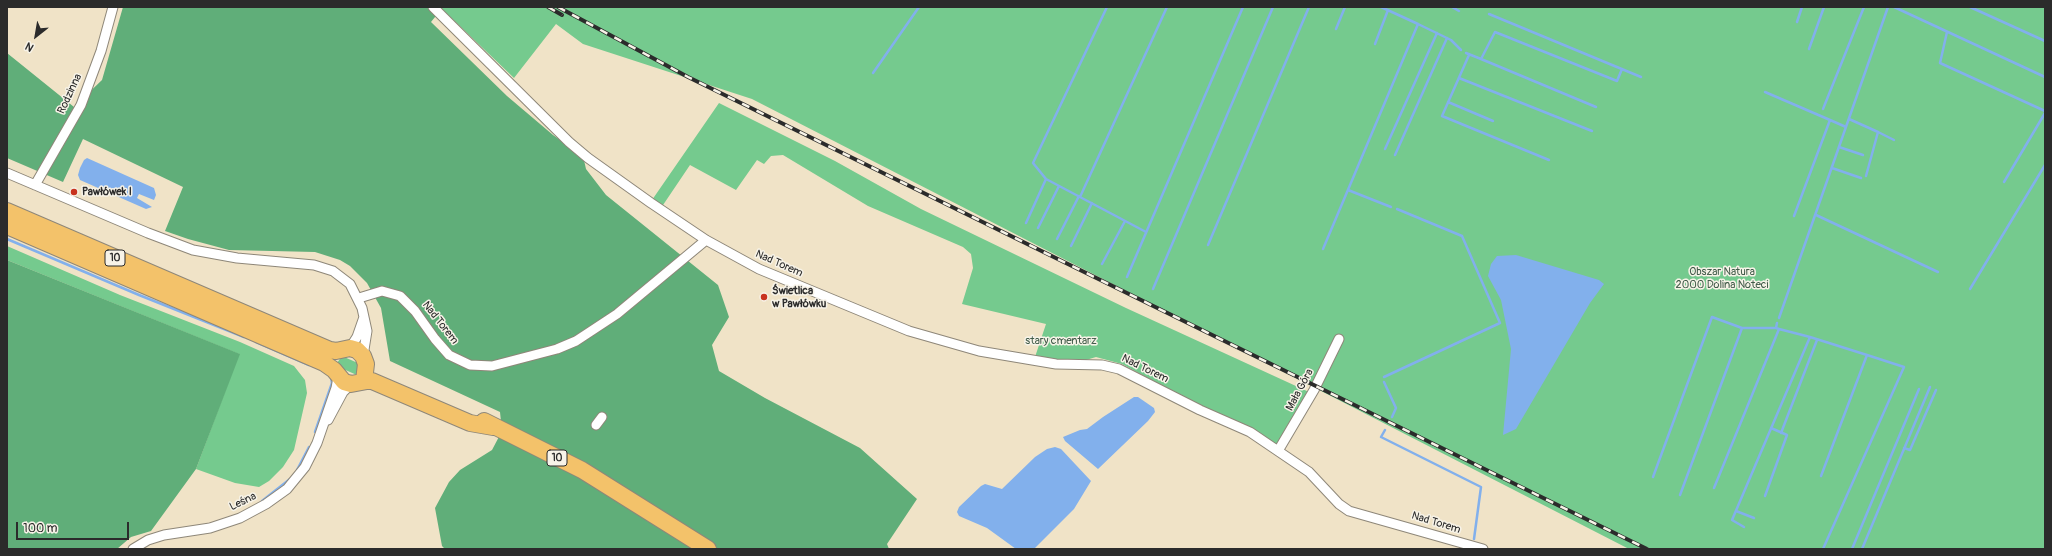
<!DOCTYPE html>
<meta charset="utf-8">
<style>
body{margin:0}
#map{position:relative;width:2052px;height:556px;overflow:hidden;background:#f0e3c7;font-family:Pangolin,sans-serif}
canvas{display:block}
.frame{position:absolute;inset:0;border:8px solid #2b2b2b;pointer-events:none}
.north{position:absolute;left:16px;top:16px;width:40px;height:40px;-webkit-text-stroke:3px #f7f3e8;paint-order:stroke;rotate:211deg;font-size:11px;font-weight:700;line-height:16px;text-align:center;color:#2b2b2b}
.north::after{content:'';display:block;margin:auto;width:14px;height:18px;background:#2b2b2b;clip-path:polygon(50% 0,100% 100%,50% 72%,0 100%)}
.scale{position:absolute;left:16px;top:522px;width:113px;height:18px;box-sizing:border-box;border:2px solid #2b2b2b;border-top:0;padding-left:5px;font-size:12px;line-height:14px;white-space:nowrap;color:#2b2b2b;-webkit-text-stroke:3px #f7f3e8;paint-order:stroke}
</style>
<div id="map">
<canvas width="2052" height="556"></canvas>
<div class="frame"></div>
<div class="north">N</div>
<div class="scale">100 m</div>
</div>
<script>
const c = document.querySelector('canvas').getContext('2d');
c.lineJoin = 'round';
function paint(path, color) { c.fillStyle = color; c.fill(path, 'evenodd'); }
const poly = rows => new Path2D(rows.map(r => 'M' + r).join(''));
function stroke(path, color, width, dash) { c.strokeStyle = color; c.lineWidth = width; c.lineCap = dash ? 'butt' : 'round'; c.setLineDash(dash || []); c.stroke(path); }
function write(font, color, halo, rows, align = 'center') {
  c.font = font + ' Pangolin,sans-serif'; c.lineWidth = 3; c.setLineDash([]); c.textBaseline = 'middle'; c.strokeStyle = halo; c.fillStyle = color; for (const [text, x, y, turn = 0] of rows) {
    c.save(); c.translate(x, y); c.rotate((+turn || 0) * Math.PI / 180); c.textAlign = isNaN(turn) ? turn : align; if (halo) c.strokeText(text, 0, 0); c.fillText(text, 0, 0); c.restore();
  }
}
paint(poly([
 [443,7,2045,7,2045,549,1629,549,752,99,583,44,556,24,514,78,441,8],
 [719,103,835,161,921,209,1126,308,1309,392,1276,447,1122,364,1096,357,1086,360,1057,360,1035,357,1046,324,962,304,973,268,971,254,963,247,868,206,783,155,771,156,764,164,757,160,736,190,690,165,661,208,652,200],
 [7,246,120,295,240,342,294,366,305,380,307,393,294,450,283,467,269,481,259,487,235,483,196,469,239,354,7,260],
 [342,356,360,364,359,376,341,368,337,363]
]), '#75ca8e');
paint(poly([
 [123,7,443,7,431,22,507,96,553,135,583,156,586,169,606,195,718,285,729,317,712,345,719,371,765,398,860,448,917,499,887,544,889,549,445,549,442,546,435,508,449,482,460,470,492,450,502,431,500,412,390,361,381,308,367,283,350,266,340,260,315,252,229,250,188,239,165,231,183,187,83,139,63,182,7,158,7,53,74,107,102,80],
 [7,260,240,354,196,469,151,531,131,537,117,549,7,549]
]), '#60ae79');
paint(poly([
 [87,158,154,188,156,195,154,200,139,194,137,198,152,207,146,209,80,180,78,175,80,168,84,160],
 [1516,255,1599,280,1604,284,1590,303,1516,429,1503,435,1511,349,1501,300,1488,276,1491,264,1497,256],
 [1134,397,1138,397,1154,408,1155,412,1148,421,1098,469,1065,441,1063,437,1080,430,1087,429,1103,417],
 [1055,447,1061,449,1091,481,1074,509,1034,549,1016,549,987,528,959,516,957,512,959,507,981,486,985,484,1002,489,1035,457,1047,449]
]), '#82b0ec');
stroke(poly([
 [1107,7,1033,163,1046,179,1146,232],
 [1452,7,1459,11],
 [1894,7,2045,77],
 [1970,7,2045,41],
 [1489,14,1641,77],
 [1797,22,1802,7],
 [1418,24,1451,40,1461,50],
 [1336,29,1345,7],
 [1947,32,1940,63,2045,111],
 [1375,44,1388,10],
 [1809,49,1824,7],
 [1466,53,1481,59,1495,32,1617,81,1622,69],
 [1469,55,1442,116,1549,160],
 [1481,59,1596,107],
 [873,73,919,7],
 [1459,78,1592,131],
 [1765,92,1830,120],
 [1448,102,1493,121],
 [1823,109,1864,7],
 [1849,119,1878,132,1866,176],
 [1878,132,1894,140],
 [1839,147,1863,155],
 [1385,149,1437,33],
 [1395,155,1447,38],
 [1832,168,1861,178],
 [2004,182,2045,113],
 [1348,190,1391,207],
 [1080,197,1167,7],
 [1816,215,1938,272],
 [1794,216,1830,120,1846,127],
 [1026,223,1046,179],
 [1038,228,1059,186],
 [7,239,139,295,244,337],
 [1057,239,1079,196],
 [1208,245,1309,7],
 [1071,246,1092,203],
 [1323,249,1418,24,1381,7],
 [1102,264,1125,221],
 [1127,277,1243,7],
 [1153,289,1273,7],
 [1970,289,2045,165],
 [1779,318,1888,7],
 [1810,337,1867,355,1821,476],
 [256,342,309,365],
 [1384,377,1500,323,1462,236,1397,209],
 [1384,382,1396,408,1392,417],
 [1385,430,1381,437,1481,487,1474,539],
 [315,432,332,383,331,377],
 [1781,433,1817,340],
 [1904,448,1910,450,1936,390],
 [297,470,309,447],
 [1653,477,1712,317,1742,328],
 [1714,488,1779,329,1776,328,1777,323],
 [1680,495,1742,328,1776,328],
 [1765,496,1787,435,1771,428],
 [262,501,290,479],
 [1736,511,1754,518],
 [1744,527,1732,520,1810,337,1779,329],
 [1823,549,1904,367,1867,355],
 [1852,549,1919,389],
 [1862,549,1930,387]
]), '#82b0ec', 2.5);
const street = poly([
 [433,7,569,142,588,158,651,203,706,240,759,269,909,331,979,351,1056,364,1102,365,1119,369,1200,410,1250,432,1309,472,1339,504,1349,511,1483,549],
 [7,173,148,233,193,250,237,258,314,265,333,271,350,284,362,308,367,331,363,356],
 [35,185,81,105,101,51,113,7],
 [359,298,382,291,400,296,415,311,435,339,449,355,470,365,492,366,557,349,576,341,617,314,706,240],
 [350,348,357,337,364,317],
 [328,420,343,392,351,384],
 [596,425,602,417],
 [1278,451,1314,390,1339,339],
 [133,549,148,540,164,535,210,528,240,518,266,504,287,489,305,467,317,443,336,388,338,377]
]);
const highway = poly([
 [7,211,330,350,336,351,350,348,357,350,363,356,366,364,364,381],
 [7,226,324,363,334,370,344,382,351,384,367,381,372,381,470,423,493,427],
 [484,421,582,470,708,549]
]);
stroke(street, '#8e8779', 11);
stroke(highway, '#8e8779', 18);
stroke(street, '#fff', 9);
stroke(highway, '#f3c26a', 16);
const rail = poly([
 [548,7,562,15],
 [558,7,688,77,1647,549]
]);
stroke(rail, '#2b2b2b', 4);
stroke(rail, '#f7f3e8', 2.5, [8]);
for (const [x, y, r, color] of [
 [74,192,4,"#c8321e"],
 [764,297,4,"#c8321e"]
]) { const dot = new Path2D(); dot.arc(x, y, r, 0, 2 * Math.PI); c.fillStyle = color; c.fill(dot); stroke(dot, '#f7f3e8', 1.5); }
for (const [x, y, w] of [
 [115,258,20],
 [557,458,20]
]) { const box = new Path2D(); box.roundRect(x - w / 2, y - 8, w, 16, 3); c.fillStyle = '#f7f3e8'; c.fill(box); stroke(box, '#2b2b2b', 1); }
write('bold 10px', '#2b2b2b', null, [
 ["10",115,258],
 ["10",557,458]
]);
write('11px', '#2b2b2b', '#f7f3e8', [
 ["Rodzinna",70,94,-65],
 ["Nad Torem",779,264,24],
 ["Nad Torem",440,323,52],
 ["Nad Torem",1145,369,26],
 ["Mała Góra",1300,390,-62],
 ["Leśna",243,502,-26],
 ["Nad Torem",1436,523,17]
]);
write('bold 11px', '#2b2b2b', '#f7f3e8', [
 ["Pawłówek I",82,192],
 ["Świetlica",772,291],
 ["w Pawłówku",772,304]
], 'left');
write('11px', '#415b49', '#f7f3e8', [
 ["Obszar Natura",1722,272],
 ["2000 Dolina Noteci",1722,285],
 ["stary cmentarz",1061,341]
]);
</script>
